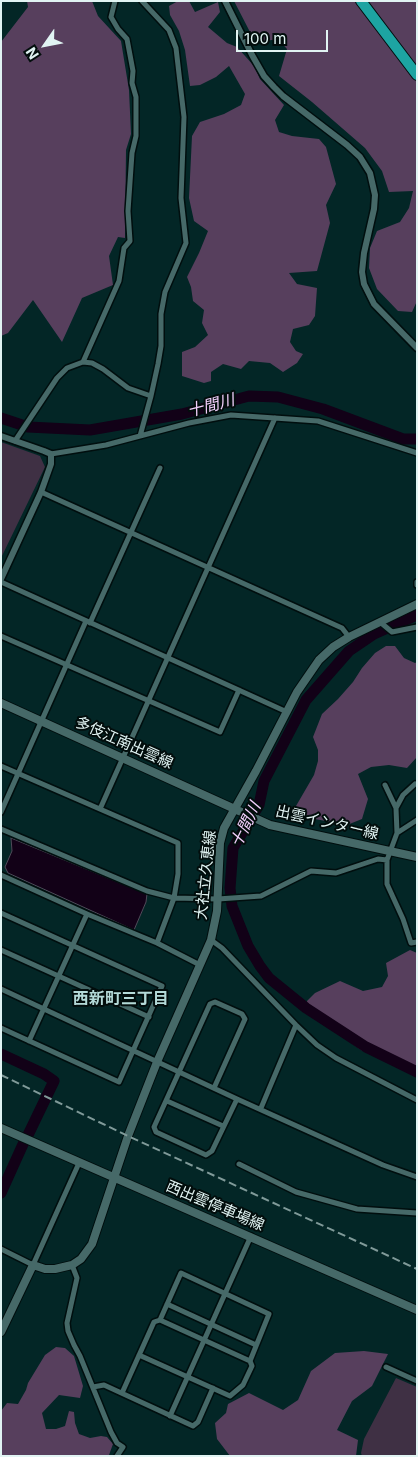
<!DOCTYPE html>
<meta charset="utf-8">
<style>
body{margin:0}
#map{position:relative;width:418px;height:1457px;overflow:hidden;background:#032626;font-family:Inter,sans-serif}
canvas{display:block}
.frame{position:absolute;inset:0;border:2px solid #e1f4f3;pointer-events:none}
.north{position:absolute;left:20px;top:20px;width:50px;height:50px;-webkit-text-stroke:4px #020d0c;paint-order:stroke;rotate:237deg;font-size:14px;font-weight:700;line-height:20px;text-align:center;color:#e1f4f3}
.north::after{content:'';display:block;margin:auto;width:18px;height:22px;background:#e1f4f3;clip-path:polygon(50% 0,100% 100%,50% 72%,0 100%)}
.scale{position:absolute;left:236px;top:30px;width:92px;height:22px;box-sizing:border-box;border:2px solid #e1f4f3;border-top:0;padding-left:6px;font-size:15px;line-height:18px;white-space:nowrap;color:#e1f4f3;-webkit-text-stroke:4px #020d0c;paint-order:stroke}
</style>
<div id="map">
<canvas width="418" height="1457"></canvas>
<div class="frame"></div>
<div class="north">N</div>
<div class="scale">100 m</div>
</div>
<script>
const c = document.querySelector('canvas').getContext('2d');
c.lineJoin = 'round';
function paint(path, color) { c.fillStyle = color; c.fill(path, 'evenodd'); }
const poly = rows => new Path2D(rows.map(r => 'M' + r).join(''));
function stroke(path, color, width, dash) { c.strokeStyle = color; c.lineWidth = width; c.lineCap = dash ? 'butt' : 'round'; c.setLineDash(dash || []); c.stroke(path); }
function write(font, color, halo, rows, align = 'center') {
  c.font = font + ' Inter,"Noto Sans JP",sans-serif'; c.lineWidth = 4; c.setLineDash([]); c.textBaseline = 'middle'; c.strokeStyle = halo; c.fillStyle = color; for (const [text, x, y, turn = 0] of rows) {
    c.save(); c.translate(x, y); c.rotate((+turn || 0) * Math.PI / 180); c.textAlign = isNaN(turn) ? turn : align; if (halo) c.strokeText(text, 0, 0); c.fillText(text, 0, 0); c.restore();
  }
}
paint(poly([
 [1,442,40,456,45,467,1,558],
 [396,1378,417,1387,417,1456,362,1456,361,1453,364,1439]
]), '#3f3044');
paint(poly([
 [27,1,92,1,98,16,121,41,129,90,131,134,126,150,125,238,118,237,109,256,113,285,82,298,62,342,33,300,8,333,1,336,1,42,28,7],
 [178,1,189,1,195,12,218,2,220,12,208,27,227,43,237,47,254,66,260,79,284,105,275,120,279,132,292,136,319,139,326,147,336,184,326,205,330,223,317,271,289,273,297,284,317,288,315,316,309,325,293,329,290,342,296,351,303,354,297,363,283,372,270,363,249,361,241,369,223,364,211,372,211,381,204,383,182,376,182,352,195,347,208,335,202,323,204,310,193,301,191,287,187,277,199,253,208,231,194,221,189,198,192,136,200,122,224,114,241,105,245,94,229,66,216,77,200,85,190,86,185,50,179,31,170,15,169,6],
 [234,1,417,1,417,301,412,312,398,311,377,289,369,268,370,248,377,231,400,222,409,208,413,191,389,192,382,171,365,148,312,102,279,76,287,49,278,39,259,42,250,32],
 [386,646,395,646,404,658,415,663,417,662,417,757,407,768,389,765,371,767,358,774,368,799,362,819,347,825,304,817,296,806,314,775,318,761,318,750,313,737,322,714,338,699,353,682,362,668,375,653],
 [410,950,417,953,417,1065,406,1071,361,1050,308,1013,307,1001,315,993,340,981,363,991,382,987,388,976,386,963],
 [56,1347,65,1348,74,1356,83,1386,80,1398,59,1395,42,1413,46,1429,56,1429,65,1426,69,1411,74,1412,75,1423,79,1434,90,1438,101,1436,107,1437,113,1444,109,1455,1,1456,1,1411,7,1403,18,1404,26,1390,28,1383,45,1355],
 [364,1351,388,1354,372,1386,352,1401,337,1430,358,1440,356,1456,230,1456,217,1439,215,1423,226,1413,228,1404,249,1393,283,1410,298,1400,311,1371,335,1353]
]), '#573f5d');
const water = poly([
 [11,838,147,894,146,902,134,930,8,873,5,867,12,851,11,838]
]);
paint(water, '#120117');
stroke(water, '#504a59', 1);
stroke(poly([
 [1,418,28,427,90,430,182,414,249,396,278,397,323,409,403,439,417,439],
 [417,615,374,634,349,651,306,700,264,781,259,805,233,848,230,888,232,906,248,946,260,966,269,978,306,1008,366,1047,417,1072],
 [1,1054,44,1074,54,1081,28,1135],
 [1,1193,24,1142]
]), '#120117', 11);
const minor = poly([
 [83,362,119,281,124,248,130,241,128,211,132,153,136,136,136,97,132,83,133,71,127,39,118,29,111,17,115,1],
 [140,436,151,396,158,364,161,346,161,314,165,292,186,243,181,198,184,117,176,48,169,30,142,1],
 [15,441,57,378,67,368,83,362,92,363,103,369,128,388,151,396],
 [51,454,106,445,189,423,231,415,318,421,417,453],
 [41,492,342,628,349,637],
 [1,582,287,712],
 [417,582,417,585],
 [380,622,392,632,417,627],
 [90,623,160,468],
 [1,636,220,732,239,690],
 [1,766,178,843,178,874,174,898,157,943],
 [385,785,396,808,397,833],
 [396,808,403,795,415,784],
 [100,809,275,418],
 [1,812,86,621],
 [417,820,397,833,387,860,387,884,403,919,411,943,417,942],
 [1,829,147,891,174,898,218,899,261,896,311,871,336,873,378,859,387,860],
 [1,875,87,914,157,943,200,965],
 [1,913,162,986,119,1082,1,1028],
 [211,940,222,948,296,1025,317,1045,336,1058,417,1100],
 [1,950,149,1017],
 [1,989,237,1099,383,1165,417,1177],
 [29,1041,87,914],
 [214,1088,245,1019,242,1014,215,1002,210,1004,154,1127,156,1132,206,1155,212,1151,237,1099],
 [167,1101,223,1126],
 [261,1108,296,1025],
 [239,1164,296,1192,357,1209,417,1213],
 [1,1249,33,1265,79,1163],
 [72,1265,77,1278,67,1323,68,1331,74,1345,80,1356,111,1432,117,1443,123,1447,117,1456],
 [167,1304,256,1345],
 [160,1320,250,1361],
 [386,1367,417,1381],
 [93,1387,104,1385,193,1426,198,1422,213,1388],
 [122,1393,154,1322,160,1320,181,1273,269,1314,250,1361,252,1366,243,1385,230,1396,139,1355],
 [170,1416,251,1236]
]);
const tertiary = poly([
 [225,1,252,55,264,76,274,87,283,96,347,145,360,157,370,173,375,195,374,209,364,253,362,272,364,284,374,304,417,348],
 [1,436,44,451,51,454,51,464,41,492,1,579]
]);
const secondary = poly([
 [1,703,270,825,417,857],
 [1,1128,417,1310],
 [1,1332,33,1265,45,1269,55,1269,72,1265,81,1259,92,1244,128,1136,157,1062,211,940,217,911,220,843,224,828,256,771,297,692,319,660,333,647,349,637,417,604]
]);
const motorway = poly([
 [361,1,417,75]
]);
stroke(minor, '#000e0e', 8);
stroke(tertiary, '#000e0e', 9);
stroke(secondary, '#000e0e', 10);
stroke(motorway, '#000e0e', 12);
stroke(minor, '#466968', 5);
stroke(tertiary, '#466968', 6);
stroke(secondary, '#466968', 8);
stroke(motorway, '#1da4a2', 10);
stroke(poly([
 [1,1075,128,1136,417,1269]
]), '#809a99', 2, [8, 4]);
write('15px', '#e1f4f3', '#020d0c', [
 ["多伎江南出雲線",124,743,24],
 ["出雲インター線",327,823,13],
 ["大社立久恵線",206,875,-84],
 ["西出雲停車場線",215,1206,23]
]);
write('italic 16px', '#f3d0fd', '#020d0c', [
 ["十間川",211,406,-15],
 ["十間川",246,825,-64]
]);
write('bold 16px', '#b4dad8', '#020d0c', [
 ["西新町三丁目",121,999]
]);
</script>
